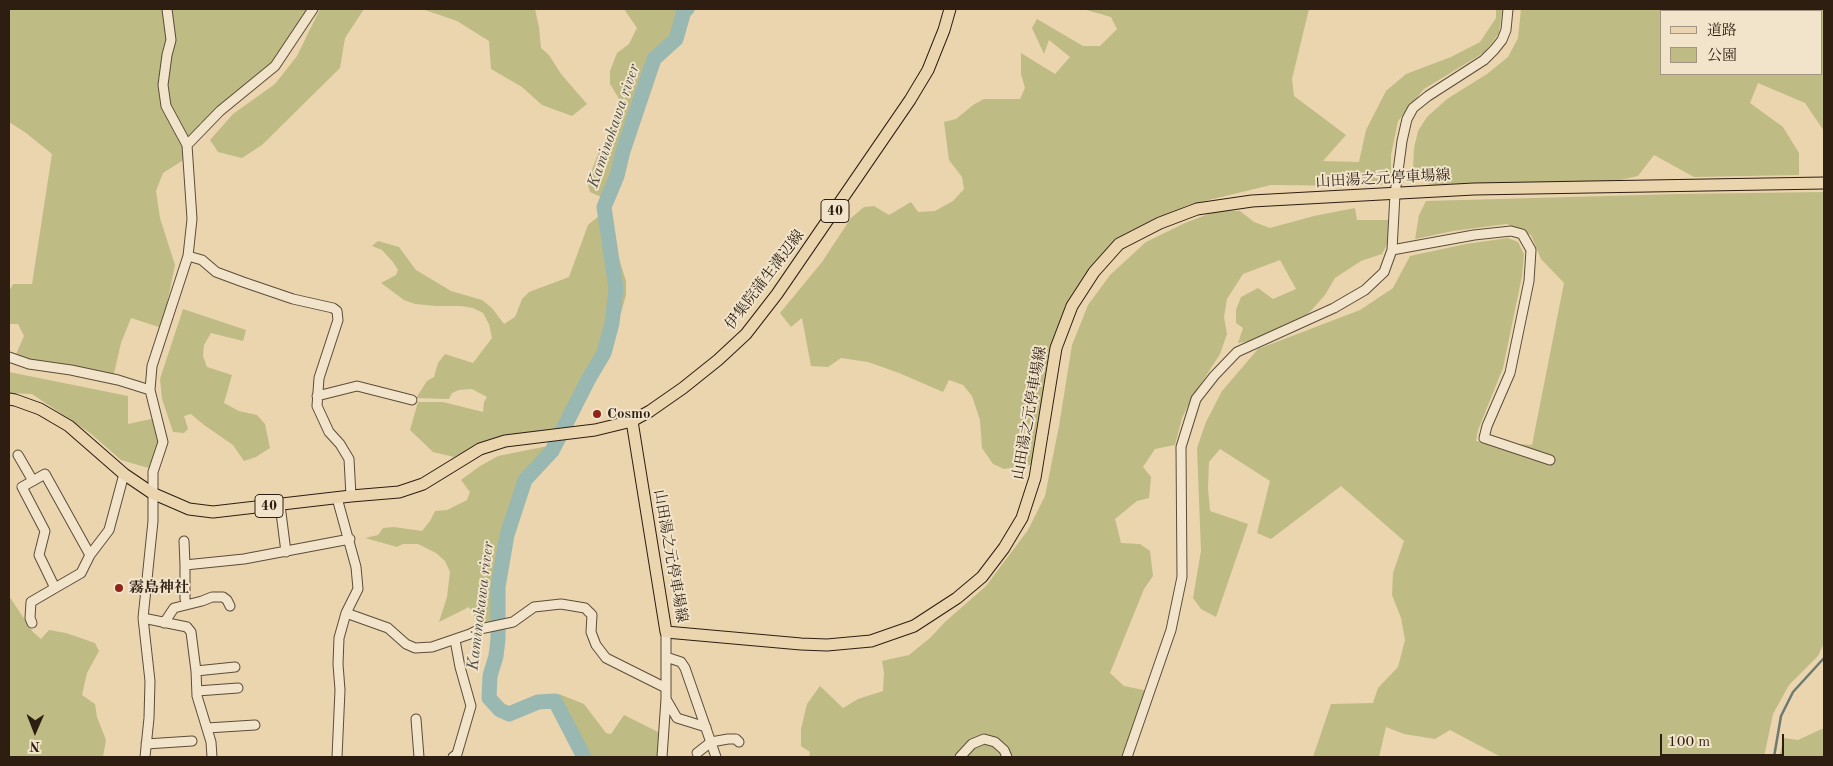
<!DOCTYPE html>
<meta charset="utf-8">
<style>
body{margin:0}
#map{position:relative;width:1833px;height:766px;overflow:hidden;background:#ead5af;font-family:"Old Standard TT","Noto Serif JP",serif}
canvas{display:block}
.frame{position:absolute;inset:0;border:10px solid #2e1e12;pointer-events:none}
.legend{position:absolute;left:1660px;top:10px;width:162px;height:65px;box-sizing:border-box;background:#f1e4cb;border:1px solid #a39581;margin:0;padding:6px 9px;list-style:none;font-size:15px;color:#2e1e12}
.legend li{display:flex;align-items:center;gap:10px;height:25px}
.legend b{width:25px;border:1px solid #a39581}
.north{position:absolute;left:10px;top:706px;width:50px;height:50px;-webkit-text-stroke:4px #f1e4cb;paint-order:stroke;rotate:181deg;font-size:14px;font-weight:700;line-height:20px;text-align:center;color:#2e1e12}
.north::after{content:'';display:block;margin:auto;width:18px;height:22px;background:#2e1e12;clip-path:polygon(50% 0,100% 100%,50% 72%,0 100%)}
.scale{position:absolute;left:1660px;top:734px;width:124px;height:22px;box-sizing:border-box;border:2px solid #2e1e12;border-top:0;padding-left:6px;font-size:15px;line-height:18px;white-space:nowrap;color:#2e1e12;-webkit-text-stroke:4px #f1e4cb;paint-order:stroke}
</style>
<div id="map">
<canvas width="1833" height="766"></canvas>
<div class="frame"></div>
<ul class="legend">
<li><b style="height:6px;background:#ead5af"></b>道路</li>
<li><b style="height:14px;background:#bfbb85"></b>公園</li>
</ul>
<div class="north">N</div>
<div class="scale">100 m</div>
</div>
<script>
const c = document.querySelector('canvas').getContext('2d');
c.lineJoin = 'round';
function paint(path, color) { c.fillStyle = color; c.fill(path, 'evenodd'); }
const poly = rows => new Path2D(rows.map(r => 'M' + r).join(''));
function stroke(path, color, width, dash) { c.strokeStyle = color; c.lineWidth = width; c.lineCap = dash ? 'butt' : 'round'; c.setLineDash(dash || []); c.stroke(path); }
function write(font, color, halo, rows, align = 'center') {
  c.font = font + ' "Old Standard TT","Noto Serif JP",serif'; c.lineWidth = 4; c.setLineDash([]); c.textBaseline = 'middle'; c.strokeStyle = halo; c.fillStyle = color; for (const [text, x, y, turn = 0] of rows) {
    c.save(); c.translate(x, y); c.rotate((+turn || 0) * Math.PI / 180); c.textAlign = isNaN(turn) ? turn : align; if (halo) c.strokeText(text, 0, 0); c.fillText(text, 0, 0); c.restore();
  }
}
paint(poly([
 [9,9,310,9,296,40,249,92,200,123,185,159,163,173,156,191,160,218,175,265,162,328,131,318,121,343,113,378,14,359,24,336,18,324,9,324,9,291,13,284,32,284,52,154,26,133,9,122],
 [320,9,364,9,345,38,340,68,262,145,242,158,218,152,210,140,233,114,275,84,297,56],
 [422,9,535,9,539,27,541,48,549,55,561,74,587,104,572,116,542,105,522,87,491,69,489,41,457,21],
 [624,9,682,9,620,151,608,200,590,192,587,182,599,152,611,141,619,109,618,97,610,84,610,71,617,53,629,44,637,28],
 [1083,9,1309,9,1292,79,1294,96,1346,135,1323,161,1359,162,1366,130,1386,91,1406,74,1451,57,1480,42,1496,18,1496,9,1501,9,1502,12,1499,33,1485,52,1424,89,1398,121,1391,155,1391,184,1362,186,1271,185,1188,205,1146,224,1087,273,1068,308,1036,464,1004,469,993,464,982,448,980,420,972,396,963,385,949,380,943,392,899,373,868,362,841,358,828,367,811,366,802,318,791,327,780,313,822,262,851,218,864,207,874,206,889,215,911,202,918,212,935,211,953,201,964,189,962,177,949,160,944,122,956,119,973,105,984,99,1020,99,1025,88,1021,74,1021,53,1055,74,1070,57,1049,40,1044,54,1032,28,1037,19,1083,46,1100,46,1117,29,1111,17],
 [1521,9,1824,9,1824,131,1805,103,1758,83,1750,103,1783,127,1799,153,1799,175,1694,177,1654,155,1638,176,1606,183,1445,189,1427,184,1413,170,1414,148,1418,131,1427,117,1447,99,1487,74,1508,57,1518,38],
 [1662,11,1822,11,1822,74,1662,74],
 [1824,192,1824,643,1818,656,1789,685,1773,714,1764,757,1501,757,1450,730,1435,739,1404,734,1386,727,1379,757,1313,757,1331,704,1373,703,1378,688,1398,667,1405,640,1401,618,1392,595,1393,573,1404,541,1341,486,1271,539,1257,533,1270,481,1220,449,1209,462,1208,488,1210,511,1248,524,1216,617,1201,609,1193,598,1201,551,1197,448,1206,422,1222,391,1258,349,1360,310,1393,288,1410,256,1466,244,1508,238,1518,242,1524,254,1522,276,1503,368,1478,430,1476,441,1532,445,1564,283,1541,259,1531,235,1507,224,1453,231,1415,239,1419,215,1426,201,1678,194],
 [1355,208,1357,220,1394,220,1393,233,1382,254,1361,261,1335,278,1325,295,1308,314,1252,341,1238,343,1243,328,1236,323,1236,310,1241,297,1258,288,1273,299,1296,289,1280,260,1243,274,1227,299,1224,317,1227,334,1220,354,1193,396,1182,418,1175,445,1155,449,1143,467,1151,477,1149,498,1137,501,1115,519,1121,543,1140,544,1150,551,1153,576,1144,589,1110,673,1124,686,1153,692,1128,757,809,757,810,752,801,746,801,729,807,704,820,686,843,708,858,699,883,691,884,673,882,661,909,655,930,638,945,622,986,586,1028,530,1045,496,1059,426,1072,345,1088,305,1110,275,1146,242,1185,223,1219,210,1240,211,1254,222,1270,228,1314,216],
 [600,215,607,215,612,236,626,281,626,295,621,313,557,430,477,445,454,457,433,452,410,430,418,402,443,402,483,412,484,402,487,397,472,389,459,390,452,393,449,399,416,398,427,381,434,377,438,363,445,354,473,363,492,338,489,324,483,313,473,308,461,306,436,306,415,304,404,300,381,283,396,275,398,270,393,262,382,250,372,246,378,241,399,247,416,270,451,291,482,300,492,308,504,324,515,317,522,299,529,292,569,277,588,225],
 [183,309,246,330,243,341,211,333,204,345,203,356,207,367,232,375,224,403,239,411,257,415,265,424,270,448,256,457,244,461,233,445,204,425,191,414,184,416,188,429,184,433,173,432,162,399,160,379],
 [9,372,128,396,128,424,156,418,165,444,152,469,121,460,90,433,32,394,9,393],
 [548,446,543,456,532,466,521,480,501,531,492,599,493,626,481,627,469,607,439,622,447,597,450,572,445,561,436,553,418,544,403,544,397,547,365,538,378,535,383,528,394,527,422,531,430,521,435,511,447,510,467,500,470,492,461,480,480,466,498,456],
 [9,596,33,632,41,639,49,630,66,633,95,643,99,651,87,673,82,695,95,704,97,717,106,740,103,757,9,757],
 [559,694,584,704,606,733,611,734,624,715,662,734,659,757,585,757,572,730],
 [1824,728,1824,757,1779,757,1784,738,1798,740]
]), '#bfbb85');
stroke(poly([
 [1774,757,1781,716,1793,692,1824,658]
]), '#6e7a71', 2.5);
stroke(poly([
 [584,757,555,701,538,702,509,714,500,710,489,698,490,676,496,656,498,639,498,587,507,535,525,480,552,451,588,380,604,353,612,323,616,288,604,207,617,176,623,151,654,59,676,39,684,11,687,9]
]), '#98b8b1', 15);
const minor = poly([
 [187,145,220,111,275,66,313,9],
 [1392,250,1474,235,1511,231,1522,234,1531,250,1529,281,1510,373,1487,426,1484,438,1550,460],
 [188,256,202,260,216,272,243,282,293,299,333,308,337,311,338,320,319,378,317,406,329,432,340,444,349,459,351,496],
 [9,357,29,364,71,370,118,380,150,390],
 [317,396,357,386,412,400],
 [18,455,33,481],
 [280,505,286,552],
 [184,541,185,565],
 [90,555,81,573,55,588,39,555,45,531,22,487,45,474,90,555,109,530,124,474],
 [185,599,185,565,244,559,350,539],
 [346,613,388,628,406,644,415,648,432,647,470,634,480,629,513,622,534,607,561,604,585,608,592,615,591,632,596,645,606,658,666,688],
 [143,618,187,627,191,632,196,671,197,696,211,742,212,757],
 [32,623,30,618,31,602,55,588],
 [164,623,174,608,202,601,212,597,223,597,227,600,230,606],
 [666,657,681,662,685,668,716,757],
 [196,671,235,667],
 [197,691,238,688],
 [666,699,677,718,706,727],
 [416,719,419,757],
 [207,728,255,725],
 [146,744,192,741],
 [697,753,711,742,728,739,736,739,739,742],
 [145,757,149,718,150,681,143,618,153,521,153,472,163,442,150,390,152,366,188,256,192,219,187,145,166,106,163,85,167,55,171,40,167,9],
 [337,757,340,690,338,664,339,638,346,613,358,589,356,567,337,498],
 [453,757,457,754,471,706,460,667,455,640],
 [662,757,666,699,666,632],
 [960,757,972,744,984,739,995,742,1004,750,1007,757],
 [1127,757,1171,630,1182,577,1181,447,1196,399,1214,376,1237,352,1334,308,1365,290,1384,272,1392,250,1395,194,1402,141,1407,119,1413,108,1428,96,1484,60,1494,50,1502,40,1506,30,1508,9]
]);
const major = poly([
 [9,399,15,400,40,409,69,426,124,474,152,493,189,509,213,512,351,496,399,492,423,484,480,449,505,441,595,430,632,421,650,411,683,388,718,360,746,334,777,294,910,100,928,70,944,30,950,9],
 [632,421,666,632,801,644,827,645,871,641,914,626,957,598,982,577,1004,548,1022,518,1035,478,1056,348,1072,306,1094,272,1119,244,1160,223,1197,209,1252,201,1474,189,1824,183]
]);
stroke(minor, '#5d4c39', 11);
stroke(major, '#2e1e12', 13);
stroke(minor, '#f1e4cb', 9);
stroke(major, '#ead5af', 11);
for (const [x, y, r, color] of [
 [597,414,5,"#8f2418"],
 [119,588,5,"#8f2418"]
]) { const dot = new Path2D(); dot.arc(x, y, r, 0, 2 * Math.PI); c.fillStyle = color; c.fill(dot); stroke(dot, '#f1e4cb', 2); }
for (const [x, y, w] of [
 [835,211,28],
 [269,506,28]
]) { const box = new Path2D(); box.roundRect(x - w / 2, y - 11.5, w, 23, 4); c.fillStyle = '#f1e4cb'; c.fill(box); stroke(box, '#2e1e12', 1); }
write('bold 14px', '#2e1e12', null, [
 ["40",835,211],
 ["40",269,506]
]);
write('15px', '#2e1e12', '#f1e4cb', [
 ["山田湯之元停車場線",1383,179,-3],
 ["伊集院蒲生溝辺線",765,280,-53],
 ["山田湯之元停車場線",1030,413,-80],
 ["山田湯之元停車場線",670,556,80]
]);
write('bold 15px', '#2e1e12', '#f1e4cb', [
 ["Cosmo",607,414],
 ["霧島神社",129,588]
], 'left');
write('italic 16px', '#4e4c42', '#f1e4cb', [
 ["Kaminokawa river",614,126,-71],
 ["Kaminokawa river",481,606,-83]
]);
</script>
